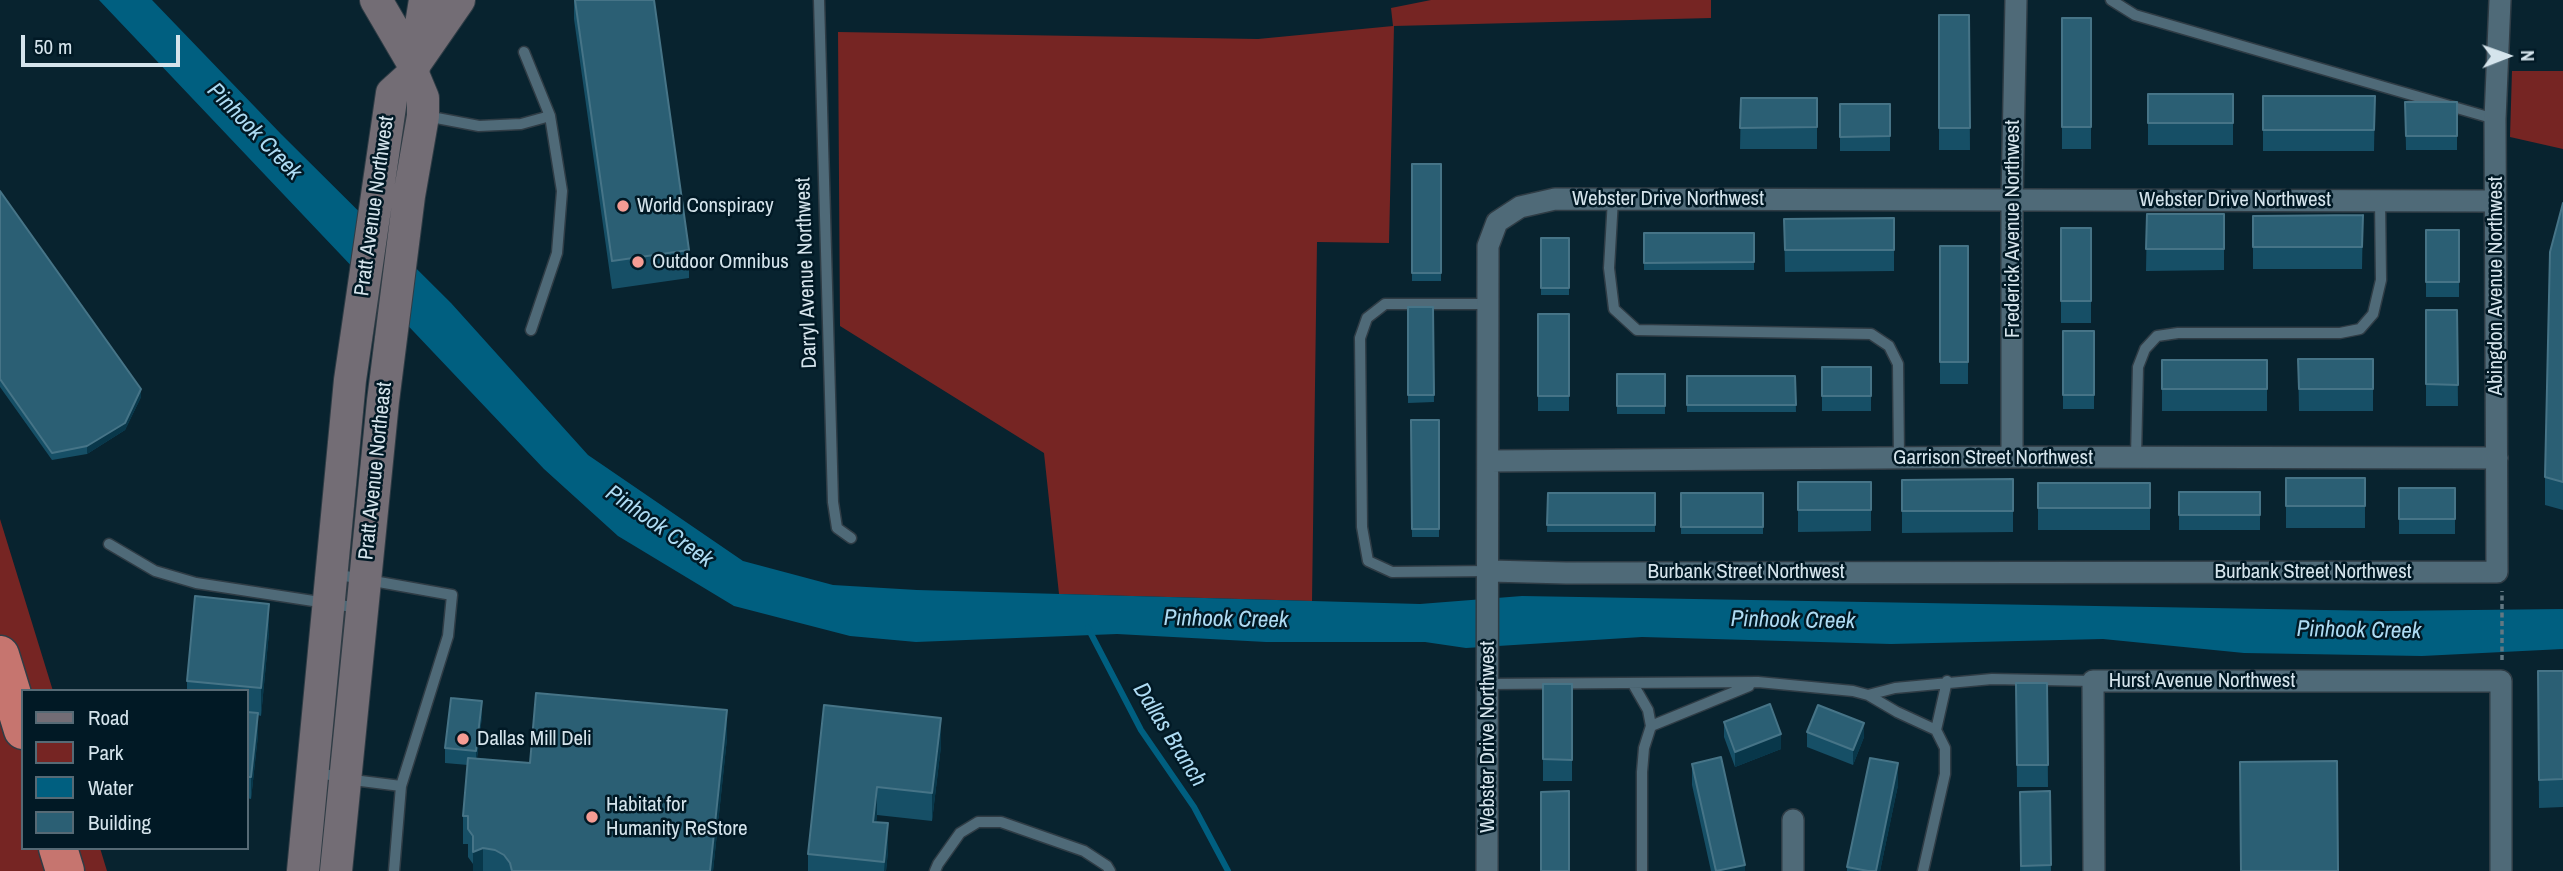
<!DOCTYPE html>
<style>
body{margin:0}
#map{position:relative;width:2563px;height:871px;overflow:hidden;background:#08232f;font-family:"Archivo Narrow",sans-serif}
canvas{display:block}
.legend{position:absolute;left:21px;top:689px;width:228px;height:161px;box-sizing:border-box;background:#011925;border:2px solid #566a75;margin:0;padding:9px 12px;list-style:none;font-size:21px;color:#d5e4ec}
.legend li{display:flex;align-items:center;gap:14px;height:35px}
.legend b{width:35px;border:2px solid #566a75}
.north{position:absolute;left:2472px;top:21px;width:70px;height:70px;-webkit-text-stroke:5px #011925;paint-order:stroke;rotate:89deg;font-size:19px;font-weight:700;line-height:28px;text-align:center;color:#d5e4ec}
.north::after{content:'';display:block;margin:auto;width:24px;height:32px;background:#d5e4ec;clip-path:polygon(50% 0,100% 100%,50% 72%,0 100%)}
.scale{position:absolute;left:21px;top:35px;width:159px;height:32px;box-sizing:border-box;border:4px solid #d5e4ec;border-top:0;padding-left:9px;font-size:21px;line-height:24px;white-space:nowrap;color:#d5e4ec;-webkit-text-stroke:5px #011925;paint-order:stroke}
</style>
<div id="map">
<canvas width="2563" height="871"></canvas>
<ul class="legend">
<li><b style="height:9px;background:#736d75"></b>Road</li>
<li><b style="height:19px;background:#762523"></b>Park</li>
<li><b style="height:19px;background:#005f80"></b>Water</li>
<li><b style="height:19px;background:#2b5f74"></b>Building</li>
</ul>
<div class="north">N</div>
<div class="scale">50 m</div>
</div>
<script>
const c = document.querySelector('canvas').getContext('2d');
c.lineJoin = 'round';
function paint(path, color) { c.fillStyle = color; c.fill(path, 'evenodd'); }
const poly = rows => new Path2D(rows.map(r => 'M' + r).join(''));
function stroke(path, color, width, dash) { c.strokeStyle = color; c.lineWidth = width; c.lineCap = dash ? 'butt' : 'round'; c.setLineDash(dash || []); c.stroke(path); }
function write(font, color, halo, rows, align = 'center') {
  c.font = font + ' "Archivo Narrow",sans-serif'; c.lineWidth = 5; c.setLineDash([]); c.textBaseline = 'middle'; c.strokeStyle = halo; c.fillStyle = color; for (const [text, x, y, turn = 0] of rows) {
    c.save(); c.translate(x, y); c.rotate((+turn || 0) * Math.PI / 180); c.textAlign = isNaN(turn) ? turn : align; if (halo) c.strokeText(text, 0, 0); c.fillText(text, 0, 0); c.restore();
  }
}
paint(poly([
 [1431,0,1711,0,1711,18,1394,26,1389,243,1317,242,1312,601,1059,594,1044,453,840,326,838,32,1258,39,1393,26,1391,8],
 [2512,71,2563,71,2563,149,2510,137],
 [0,519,53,691,23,691,23,848,100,848,107,871,0,871]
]), '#762523');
paint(poly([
 [99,0,152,0,281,134,451,303,588,455,743,561,833,585,917,590,1312,601,1420,604,1522,596,2383,611,2563,609,2563,649,2422,656,2244,653,2103,639,1891,644,1642,637,1466,648,1425,642,1266,642,1117,634,916,642,850,636,734,606,618,536,544,469]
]), '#005f80');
stroke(poly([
 [1088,628,1141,730,1194,807,1228,871]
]), '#005f80', 6);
const lane = poly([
 [819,0,833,502,837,528,851,538],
 [2111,0,2135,15,2495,119],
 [524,52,550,116,562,191,557,253,531,330],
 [426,116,479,126,521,124,550,116],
 [1613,199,1609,268,1614,309,1637,330,1871,334,1889,346,1898,364,1899,458],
 [1488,304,1385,304,1367,318,1360,338,1362,527,1368,561,1392,572,1490,571],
 [2136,457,2138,367,2145,349,2157,336,2178,333,2340,333,2360,329,2373,314,2381,280,2380,200],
 [109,544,155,571,196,583,359,608],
 [334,574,452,595,448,636,401,786,394,871],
 [1488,684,1758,682,1853,691,1868,695,1897,712,1936,730,1945,748,1945,774,1923,871],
 [1633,684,1648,710,1651,726,1644,748,1642,772,1642,871],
 [1868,695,1895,688,1992,679,2093,681],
 [1651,726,1749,686],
 [1936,730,1947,681],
 [314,771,345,779,401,786],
 [935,871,938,864,960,833,978,822,1001,822,1084,851,1107,866,1110,871]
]);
const street = poly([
 [2012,457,2012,199,2016,0],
 [1489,461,2012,457,2497,458],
 [1490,571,1566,573,2497,572,2495,119,2500,0],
 [1793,820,1793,871],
 [1487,871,1488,246,1497,222,1520,207,1555,199,2495,201],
 [2094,871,2093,681,2501,681,2501,871]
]);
const secondary = poly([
 [376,0,414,65,459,0],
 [303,871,350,380,392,93,413,74,425,0],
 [336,871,383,401,409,196,423,116,423,98,413,74]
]);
const highway = poly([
 [0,655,23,730],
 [58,848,65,871]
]);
stroke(lane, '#2f3c45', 13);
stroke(street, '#2f3c45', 24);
stroke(secondary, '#2f3c45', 34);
stroke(highway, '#2f3c45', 41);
stroke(poly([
 [2502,660,2502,591]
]), '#627882', 3.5, [5, 3.5]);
stroke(lane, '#4f6a78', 10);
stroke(street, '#4f6a78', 21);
stroke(secondary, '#736d75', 32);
stroke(highway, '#c6756f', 38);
paint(poly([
 [574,0,654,0,689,250,689,278,612,289,574,19],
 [1939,15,1969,15,1970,150,1939,150],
 [2062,18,2091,18,2091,149,2062,149],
 [2148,94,2233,94,2233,145,2148,145],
 [2263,96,2375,96,2374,151,2263,151],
 [1741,98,1817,98,1817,149,1740,149],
 [2405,102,2457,102,2457,150,2406,150],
 [1840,104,1890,104,1890,151,1840,151],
 [1412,164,1441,164,1441,281,1412,281],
 [0,191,141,397,125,430,87,454,52,460,0,387],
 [2563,203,2563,510,2545,505,2545,477],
 [2147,214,2224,214,2224,270,2146,271],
 [2363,215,2362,269,2253,269,2253,216],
 [1894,218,1894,271,1785,272,1784,219],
 [2061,228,2091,228,2091,323,2061,323],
 [2426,230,2459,230,2459,297,2426,297],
 [1644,233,1754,233,1754,270,1644,270],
 [1541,238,1569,238,1569,295,1541,295],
 [1940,246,1968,246,1968,384,1940,384],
 [1408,307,1433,307,1434,402,1408,403],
 [2426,310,2457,310,2458,406,2426,406],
 [1538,314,1569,314,1569,411,1538,411],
 [2063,331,2094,331,2094,409,2063,409],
 [2298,359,2373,389,2373,411,2299,411],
 [2162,360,2267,389,2267,411,2162,411],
 [1822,367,1871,367,1871,411,1822,411],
 [1617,374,1665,374,1665,414,1617,414],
 [1687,376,1795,376,1796,412,1687,412],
 [1411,420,1439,420,1439,537,1412,537],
 [2286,478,2365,478,2365,528,2286,528],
 [2013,479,2013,532,1902,533,1902,480],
 [1798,482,1871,510,1871,531,1798,532],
 [2038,483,2150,483,2150,530,2038,530],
 [2399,488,2455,488,2455,534,2399,534],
 [2179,492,2260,492,2260,530,2179,530],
 [1548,493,1655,493,1655,532,1547,532],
 [1681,493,1763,493,1763,534,1681,534],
 [269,632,261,716,258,715,258,735,251,799,247,798,247,691,187,691,187,681],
 [2538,671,2563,671,2563,807,2539,808],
 [2016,683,2047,683,2048,787,2017,787],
 [1543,684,1572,684,1572,781,1543,781],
 [824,705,941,746,932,821,877,815,876,822,888,851,886,871,808,871,808,854],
 [482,716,477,758,530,763,727,738,713,871,473,871,473,864,468,857,468,844,463,844,463,816,468,765,445,763,445,748],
 [1724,722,1781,749,1735,767,1724,737],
 [1807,732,1864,737,1853,765,1807,747],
 [1692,764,1745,871,1711,871,1692,785],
 [1898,785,1880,871,1847,871,1847,867],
 [2050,791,2051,871,2020,871,2020,792],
 [173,848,191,848,191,850]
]), '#164f66');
paint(poly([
 [141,389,141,397,125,430,87,454,87,446],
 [269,604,269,632,261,716,261,688],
 [482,701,482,716,476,766,476,751],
 [727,710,727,738,713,871,710,871],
 [258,713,258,735,251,799,251,777],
 [941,718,941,746,932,821,932,793],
 [1864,723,1864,737,1853,765,1853,750],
 [1781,734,1781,749,1735,767,1735,752],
 [1898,763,1898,785,1880,871,1876,871],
 [877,787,877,815,873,850,873,822],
 [888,823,888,851,886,871,884,871],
 [483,848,483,871,473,871,473,852],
 [1745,865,1745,871,1717,871]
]), '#08374a');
const building = poly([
 [575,0,654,0,689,250,612,261,575,0],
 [1939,15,1969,15,1970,128,1939,128,1939,15],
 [2062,18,2091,18,2091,127,2062,127,2062,18],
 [2148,94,2233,94,2233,123,2148,123,2148,94],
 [2263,96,2375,96,2374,130,2263,130,2263,96],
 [1741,98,1817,98,1817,127,1740,128,1741,98],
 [2405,102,2457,102,2457,136,2406,136,2405,102],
 [1840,104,1890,104,1890,136,1840,137,1840,104],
 [1412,164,1441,164,1441,273,1412,273,1412,164],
 [0,191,141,389,125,423,87,446,52,453,0,379,0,191],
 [2563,203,2563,482,2545,477,2550,252,2563,203],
 [2147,214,2224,214,2224,249,2146,249,2147,214],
 [2363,215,2362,247,2253,247,2253,216,2363,215],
 [1894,218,1894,250,1785,250,1784,219,1894,218],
 [2061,228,2091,228,2091,301,2061,301,2061,228],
 [2426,230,2459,230,2459,282,2426,282,2426,230],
 [1644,233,1754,233,1754,262,1644,263,1644,233],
 [1541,238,1569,238,1569,288,1541,288,1541,238],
 [1940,246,1968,246,1968,362,1940,362,1940,246],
 [1408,307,1433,307,1434,395,1408,395,1408,307],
 [2426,310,2457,310,2458,385,2426,384,2426,310],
 [1538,314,1569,314,1569,396,1538,396,1538,314],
 [2063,331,2094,331,2094,395,2063,395,2063,331],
 [2298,359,2373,359,2373,389,2299,389,2298,359],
 [2162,360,2267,360,2267,389,2162,389,2162,360],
 [1822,367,1871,367,1871,396,1822,396,1822,367],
 [1617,374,1665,374,1665,406,1617,406,1617,374],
 [1687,376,1795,376,1796,405,1687,405,1687,376],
 [1411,420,1439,420,1439,529,1412,529,1411,420],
 [2286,478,2365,478,2365,506,2286,506,2286,478],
 [2013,479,2013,511,1902,511,1902,480,2013,479],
 [1798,482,1871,482,1871,510,1798,510,1798,482],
 [2038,483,2150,483,2150,508,2038,508,2038,483],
 [2399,488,2455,488,2455,519,2399,519,2399,488],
 [2179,492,2260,492,2260,515,2179,515,2179,492],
 [1548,493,1655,493,1655,525,1547,525,1548,493],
 [1681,493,1763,493,1763,527,1681,527,1681,493],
 [195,596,269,604,261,688,187,681,195,596],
 [2538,671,2563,671,2563,779,2539,780,2538,671],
 [2016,683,2047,683,2048,765,2017,765,2016,683],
 [1543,684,1572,684,1572,760,1543,759,1543,684],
 [536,693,727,710,710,871,512,871,510,863,504,855,495,850,483,848,473,852,473,836,468,829,468,816,463,816,468,758,530,763,536,693],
 [451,698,482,701,476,751,445,748,451,698],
 [1770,704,1781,734,1735,752,1724,722,1770,704],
 [824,705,941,718,932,793,877,787,873,822,888,823,884,862,808,854,824,705],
 [1818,705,1864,723,1853,750,1807,732,1818,705],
 [247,712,258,713,251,777,247,777,247,712],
 [1721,757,1745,865,1716,871,1692,764,1721,757],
 [1870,758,1898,763,1876,871,1868,871,1847,867,1870,758],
 [2337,761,2338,871,2241,871,2240,762,2337,761],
 [1569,791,1569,871,1541,871,1541,792,1569,791],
 [2050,791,2051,865,2021,866,2020,792,2050,791]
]);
paint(building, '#2b5f74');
stroke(building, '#467487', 2);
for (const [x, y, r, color] of [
 [623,206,7,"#f59c94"],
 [638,262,7,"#f59c94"],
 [463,739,7,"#f59c94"],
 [592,817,7,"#f59c94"]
]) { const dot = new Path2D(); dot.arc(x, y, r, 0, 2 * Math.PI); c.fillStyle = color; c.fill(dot); stroke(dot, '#011925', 2.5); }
write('21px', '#d5e4ec', '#011925', [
 ["Webster Drive Northwest",1668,199],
 ["Webster Drive Northwest",2235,200],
 ["Pratt Avenue Northwest",375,206,-82],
 ["Frederick Avenue Northwest",2013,229,-90],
 ["Darryl Avenue Northwest",807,273,-92],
 ["Abingdon Avenue Northwest",2496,286,-90],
 ["Garrison Street Northwest",1993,458],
 ["Pratt Avenue Northeast",376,471,-84],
 ["Burbank Street Northwest",1746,572],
 ["Burbank Street Northwest",2313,572],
 ["Hurst Avenue Northwest",2202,681],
 ["Webster Drive Northwest",1488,737,-90]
]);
write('21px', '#d5e4ec', '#011925', [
 ["World Conspiracy",637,206],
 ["Outdoor Omnibus",652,262],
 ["Dallas Mill Deli",477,739],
 ["Habitat for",606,805],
 ["Humanity ReStore",606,829]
], 'left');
write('italic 23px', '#aedbf3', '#011925', [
 ["Pinhook Creek",254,132,46],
 ["Pinhook Creek",659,527,35],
 ["Pinhook Creek",1226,620,1],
 ["Pinhook Creek",1793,621,1],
 ["Pinhook Creek",2359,631,1],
 ["Dallas Branch",1169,735,58]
]);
</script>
